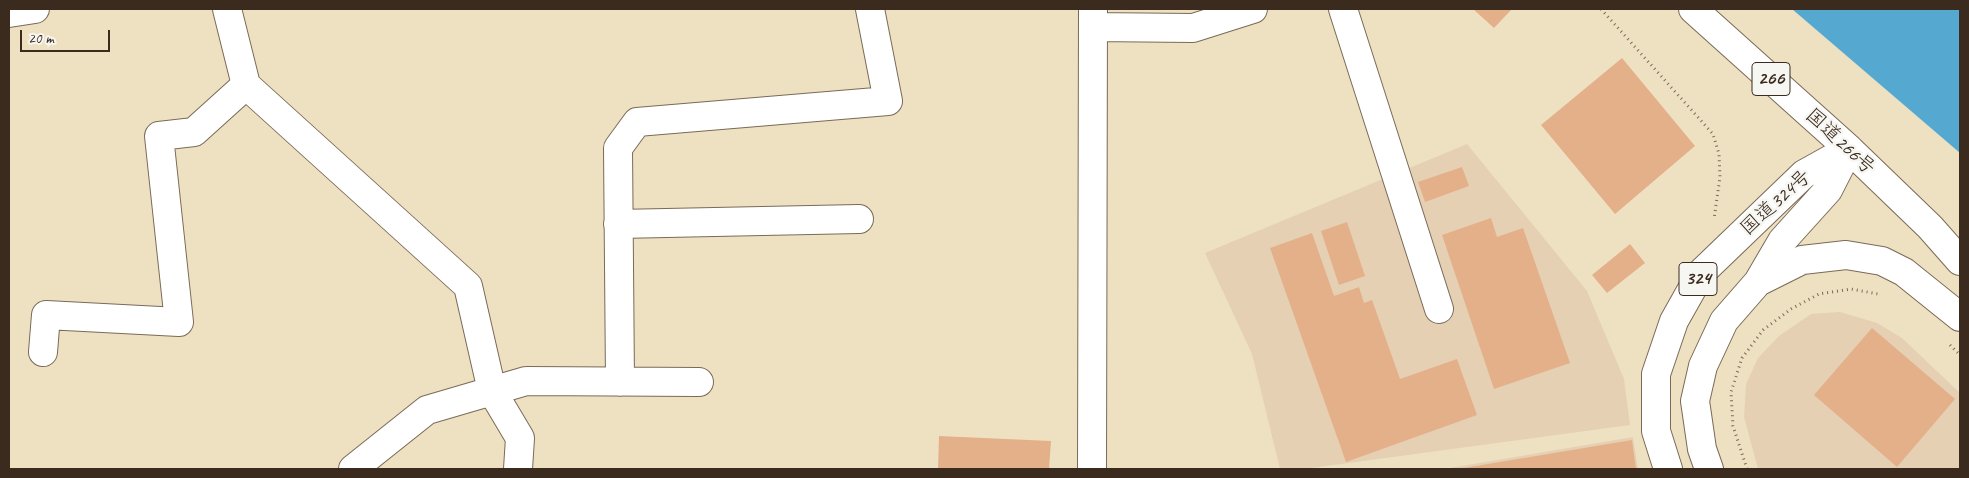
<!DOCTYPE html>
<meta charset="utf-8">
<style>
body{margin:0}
#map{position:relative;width:1969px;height:478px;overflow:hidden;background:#eee1c2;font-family:Caveat,sans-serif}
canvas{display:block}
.frame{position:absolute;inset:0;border:10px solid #3b2a1e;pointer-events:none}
.scale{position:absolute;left:20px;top:30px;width:90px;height:22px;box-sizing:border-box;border:2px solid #3b2a1e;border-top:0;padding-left:6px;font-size:15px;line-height:18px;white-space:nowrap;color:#3b2a1e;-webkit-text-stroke:4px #f6f6f2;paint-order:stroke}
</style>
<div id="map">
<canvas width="1969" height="478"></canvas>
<div class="frame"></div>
<div class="scale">20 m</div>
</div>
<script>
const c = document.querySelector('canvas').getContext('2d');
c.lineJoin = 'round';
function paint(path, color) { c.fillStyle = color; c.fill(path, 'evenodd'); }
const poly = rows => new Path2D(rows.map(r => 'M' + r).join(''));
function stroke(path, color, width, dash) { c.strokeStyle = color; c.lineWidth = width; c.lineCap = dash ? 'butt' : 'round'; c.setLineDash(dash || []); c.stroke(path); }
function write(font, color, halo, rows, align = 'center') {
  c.font = font + ' Caveat,"Klee One",sans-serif'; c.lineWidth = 5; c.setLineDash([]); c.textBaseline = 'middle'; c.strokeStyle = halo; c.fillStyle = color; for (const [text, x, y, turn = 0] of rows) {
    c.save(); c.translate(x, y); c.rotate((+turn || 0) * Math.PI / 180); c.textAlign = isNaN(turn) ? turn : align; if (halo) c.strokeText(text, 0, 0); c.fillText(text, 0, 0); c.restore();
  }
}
paint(poly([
 [1467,144,1587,291,1624,379,1630,425,1304,469,1280,469,1252,354,1205,253],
 [1840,312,1877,323,1902,338,1960,393,1960,469,1758,469,1744,417,1746,384,1758,358,1779,336,1811,314],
 [1633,437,1638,469,1450,468]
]), '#e5d0b4');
paint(poly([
 [1792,9,1960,9,1960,153]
]), '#55a9d1');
paint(poly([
 [1473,9,1512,9,1494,28],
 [1622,58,1695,146,1615,214,1541,125],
 [1462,167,1469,186,1425,202,1418,182],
 [1491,218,1497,237,1523,228,1570,363,1494,389,1442,235],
 [1347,222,1365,276,1339,285,1321,231],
 [1312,233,1334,296,1359,287,1364,303,1372,300,1400,379,1457,359,1477,415,1346,462,1270,248],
 [1630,244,1645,263,1607,293,1592,275],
 [1872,328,1955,399,1897,467,1814,395],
 [939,436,1051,441,1049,469,938,469],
 [1632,440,1636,469,1464,469,1464,468]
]), '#e4b08a');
const minor = poly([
 [227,9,246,85,468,286,492,391,520,438,518,469],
 [1343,9,1439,309],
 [9,13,35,9],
 [1093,27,1193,28,1253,9],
 [618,224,859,219],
 [43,352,46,315,179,322,159,136,194,132,246,85],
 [620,382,618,148,637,122,888,101,870,9],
 [353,469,427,410,526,381,699,382],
 [1092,469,1093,9]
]);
const highway = poly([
 [1693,9,1849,149,1930,227,1960,261],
 [1758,282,1802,260,1846,255,1882,261,1904,272,1960,317],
 [1668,469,1656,431,1656,374,1674,321,1701,273,1804,174,1849,149],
 [1709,469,1702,449,1695,401,1703,366,1724,321,1758,282,1782,241,1828,190,1849,149]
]);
stroke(minor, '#7a6a57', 30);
stroke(highway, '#7a6a57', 30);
stroke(poly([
 [1601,9,1713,134,1719,154,1720,177,1714,219],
 [1950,345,1960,355],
 [1747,469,1733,426,1731,392,1742,358,1763,330,1791,309,1819,294,1851,289,1878,294]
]), '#7a6a57', 3, [1, 4]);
stroke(minor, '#fff', 28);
stroke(highway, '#fff', 28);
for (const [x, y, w] of [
 [1771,79,38],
 [1698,279,38]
]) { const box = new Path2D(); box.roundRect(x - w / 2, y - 16.5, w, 33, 4); c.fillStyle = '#f6f6f2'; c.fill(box); stroke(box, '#3b2a1e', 1); }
write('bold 19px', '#3b2a1e', null, [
 ["266",1771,79],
 ["324",1698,279]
]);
write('20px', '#3b2a1e', '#f6f6f2', [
 ["国道266号",1840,142,43],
 ["国道324号",1776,203,-42]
]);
</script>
